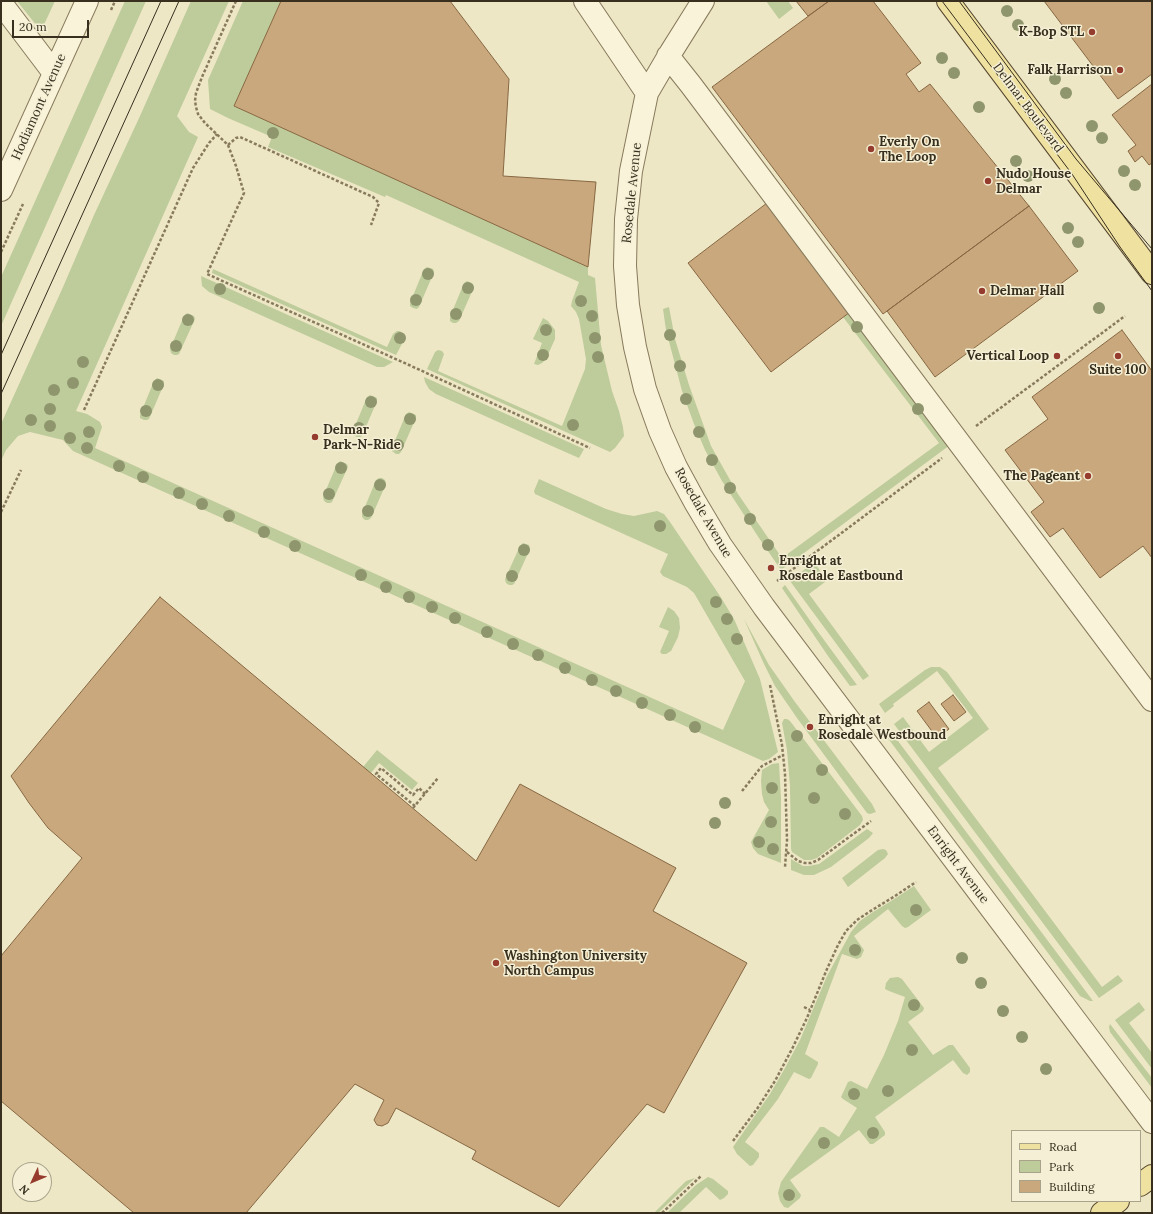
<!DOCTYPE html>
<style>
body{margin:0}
#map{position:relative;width:1153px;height:1214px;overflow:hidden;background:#ede7c6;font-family:Lora,serif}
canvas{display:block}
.frame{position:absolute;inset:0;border:2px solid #382f1f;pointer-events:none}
.legend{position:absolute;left:1011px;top:1130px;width:130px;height:72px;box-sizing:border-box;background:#f5f0d5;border:1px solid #a9a38c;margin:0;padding:5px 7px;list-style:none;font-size:12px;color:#382f1f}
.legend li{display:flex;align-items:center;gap:8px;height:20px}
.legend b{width:20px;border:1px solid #a9a38c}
.north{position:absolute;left:12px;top:1162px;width:40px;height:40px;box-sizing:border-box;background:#f5f0d5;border:1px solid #a9a38c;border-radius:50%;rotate:226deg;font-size:11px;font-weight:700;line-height:16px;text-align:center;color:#382f1f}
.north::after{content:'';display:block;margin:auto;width:14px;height:18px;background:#953c2e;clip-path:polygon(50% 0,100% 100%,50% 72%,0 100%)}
.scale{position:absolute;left:12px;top:20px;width:77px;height:18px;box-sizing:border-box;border:2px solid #382f1f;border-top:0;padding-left:5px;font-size:12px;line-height:14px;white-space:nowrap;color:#382f1f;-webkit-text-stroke:3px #f5f0d5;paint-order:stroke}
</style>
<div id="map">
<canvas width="1153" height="1214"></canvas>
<div class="frame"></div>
<ul class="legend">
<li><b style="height:5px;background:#efe19f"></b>Road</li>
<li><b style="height:11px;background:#becb9a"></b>Park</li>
<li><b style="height:11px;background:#caa87d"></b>Building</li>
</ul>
<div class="north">N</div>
<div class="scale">20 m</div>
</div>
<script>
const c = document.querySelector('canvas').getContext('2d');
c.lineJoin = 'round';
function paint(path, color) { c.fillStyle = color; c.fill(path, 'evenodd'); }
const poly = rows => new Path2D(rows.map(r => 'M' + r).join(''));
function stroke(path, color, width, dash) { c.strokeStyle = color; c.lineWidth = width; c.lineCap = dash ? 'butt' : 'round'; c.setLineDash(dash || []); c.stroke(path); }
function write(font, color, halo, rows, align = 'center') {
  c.font = font + ' Lora,serif'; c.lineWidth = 3; c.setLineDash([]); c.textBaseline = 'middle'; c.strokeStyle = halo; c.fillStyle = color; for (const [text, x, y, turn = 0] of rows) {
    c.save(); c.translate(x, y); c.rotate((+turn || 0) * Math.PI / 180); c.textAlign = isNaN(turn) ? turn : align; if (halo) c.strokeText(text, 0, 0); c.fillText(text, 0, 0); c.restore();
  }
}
paint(poly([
 [17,1,55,1,41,31],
 [125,1,146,1,1,326,1,277],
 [191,1,229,1,177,116,189,132,198,137,76,411,87,414,100,422,102,427,95,448,723,730,745,681,694,593,687,587,663,576,660,572,668,554,535,494,534,491,539,479,606,509,622,514,634,516,657,511,664,514,670,522,720,596,734,619,760,679,778,752,769,759,763,761,73,451,63,440,30,432,18,436,6,450,1,461,1,424,63,287,94,215,140,116],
 [243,1,281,1,234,106,588,267,588,275,595,278,601,345,612,391,619,411,623,427,624,436,615,448,610,452,427,369,435,352,438,350,442,351,444,354,438,371,562,426,585,369,586,359,579,319,576,312,571,306,572,301,579,282,386,195,385,197,268,147,272,137,228,118,210,109,208,80],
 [766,1,788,1,793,8,779,19],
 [427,267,433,269,434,272,419,307,417,309,413,308,410,306,410,303,424,269],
 [213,269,387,347,393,334,397,331,400,331,403,334,404,340,396,355,212,273],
 [201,276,393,362,384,367,377,367,209,292,202,286],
 [467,281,473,284,474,287,459,321,456,323,453,323,450,321,450,317,464,283],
 [669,307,675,339,689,385,711,446,725,471,738,494,782,558,939,443,843,317,850,312,950,445,781,570,759,538,722,481,705,450,694,424,682,391,666,330,663,309],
 [187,313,194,316,195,319,179,354,177,355,174,355,171,353,170,349,184,316],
 [543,318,548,321,555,330,555,339,546,359,542,363,538,365,534,364,542,343,533,339],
 [424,377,584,449,579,458,554,447,436,394,429,389,425,382],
 [157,378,164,381,164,384,149,419,147,420,144,420,140,418,140,415,154,381],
 [370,395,377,398,377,401,362,436,360,437,357,437,353,435,353,431,367,397],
 [409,412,416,415,416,418,401,452,399,454,396,454,392,451,392,448,406,414],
 [340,461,347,464,348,467,332,502,330,503,327,503,324,501,323,497,337,464],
 [379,478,382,478,385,480,386,484,371,518,368,520,365,520,362,517,362,514,376,480],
 [523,543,529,545,530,549,514,584,512,585,509,585,506,583,505,579,520,546],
 [814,562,825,578,825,582,809,594,869,676,863,680,790,581],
 [785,585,816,629,857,685,850,686,828,656,782,588],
 [668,607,674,611,679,618,680,628,678,637,671,651,666,654,662,654,660,652,669,631,659,627],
 [744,619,769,665,795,702,872,804,876,812,870,814,867,813,797,718,775,686,764,664],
 [931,667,940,667,947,672,989,729,938,768,1102,987,1118,975,1123,981,1099,998,894,724,903,717,929,752,973,718,937,671,893,704,894,706,885,713,879,704,925,670],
 [784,719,787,719,790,721,862,816,863,820,860,825,817,858,811,860,804,860,792,852,791,849,790,786,787,750,782,723],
 [889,729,1093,1001,1090,1001,1080,996,887,737,885,734,886,732],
 [377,750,418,783,412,790,379,763,371,773,363,767],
 [779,763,781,799,781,863,758,854,753,848,751,842,769,810,764,802,762,794,761,781,762,770,772,764],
 [867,829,873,833,869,838,831,867,814,875,804,875,791,870,791,859,803,866,809,866,819,864],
 [883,849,886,850,888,854,885,858,848,887,842,878,878,850],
 [914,886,931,910,908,927,905,928,902,926,888,909,854,936,864,950,861,957,857,959,842,954,805,1054,818,1062,818,1064,811,1078,809,1079,794,1072,778,1099,745,1142,759,1153,759,1157,753,1165,750,1166,737,1154,733,1147,770,1094,785,1068,800,1040,827,976,851,932,860,921,873,912,888,903],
 [898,977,902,979,924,1008,923,1011,908,1022,933,1055,949,1045,953,1045,970,1068,970,1072,967,1075,963,1073,953,1060,875,1117,885,1132,885,1135,873,1144,870,1144,859,1130,790,1180,801,1195,800,1198,788,1208,784,1207,780,1201,778,1193,781,1182,820,1127,824,1127,839,1137,857,1108,843,1099,841,1097,848,1082,851,1081,867,1089,884,1055,898,1021,905,997,889,991,885,989,886,983,890,978],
 [1139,1002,1145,1010,1129,1023,1152,1053,1152,1069,1115,1020],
 [1110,1024,1152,1078,1152,1088,1110,1032,1109,1027],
 [708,1177,713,1179,728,1191,728,1194,724,1198,720,1200,706,1187,679,1213,667,1213,696,1185],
 [695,1178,658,1213,654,1213,686,1181]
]), '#becb9a');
const building = poly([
 [281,1,450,1,509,79,503,176,596,182,588,267,234,106,281,1],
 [796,1,829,1,808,16,796,1],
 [829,1,873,1,921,63,906,74,919,92,930,84,1029,206,883,314,712,87,829,1],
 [1044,1,1152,1,1152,74,1118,99,1044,1],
 [1152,84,1152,163,1149,165,1142,156,1135,162,1128,151,1136,145,1112,115,1152,84],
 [767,203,850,312,771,372,688,263,767,203],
 [1029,206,1078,271,935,377,887,311,1029,206],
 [1122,330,1152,371,1152,558,1143,546,1100,578,1063,528,1050,537,1031,512,1044,502,1005,450,1048,419,1032,397,1122,330],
 [160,597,476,861,520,784,676,868,653,911,747,963,664,1113,647,1104,559,1207,472,1159,476,1151,396,1108,388,1123,382,1126,377,1125,374,1120,384,1100,355,1084,246,1213,134,1213,1,1101,1,956,82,858,48,828,29,803,11,776,160,597],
 [953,695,966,712,954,721,941,704,953,695],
 [929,702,949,729,937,738,917,711,929,702]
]);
paint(building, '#caa87d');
stroke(building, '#866742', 1);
const minor = poly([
 [585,1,647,93],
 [703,1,671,52,647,93,631,171,626,219,625,266,628,305,635,347,645,389,660,431,676,467,695,502,720,544,764,607,1152,1122],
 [1,3,54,73],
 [668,56,691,85,1152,700],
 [1,190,87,1]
]);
const major = poly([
 [948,1,1152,273],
 [1140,1185,1152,1176],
 [1102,1213,1118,1201]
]);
stroke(minor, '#887a5c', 24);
stroke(major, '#564730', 24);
stroke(poly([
 [236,1,202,77,196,93,195,101,196,107,198,114,205,123,228,145,236,166,244,193,207,274,409,365,590,448],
 [111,10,115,1],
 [228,145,236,138,240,137,373,197,379,203,371,225],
 [1,252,23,204],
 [84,410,193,168,209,143,217,134],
 [976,426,1125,316],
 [1,512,21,470],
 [777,581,942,458],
 [770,685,782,745,785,774,787,840,785,867],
 [742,791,762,766,783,755],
 [415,806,376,774,381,768,413,795,419,788,425,794],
 [413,808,438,778],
 [787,852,798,861,805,863,811,863,818,860,871,821],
 [804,1007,810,1010],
 [733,1141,757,1109,775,1081,793,1047,807,1018,827,969,838,945,846,931,857,920,869,912,895,896,916,882],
 [662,1213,701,1176]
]), '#887a5c', 2.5, [3, 2]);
stroke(minor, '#f8f3d9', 22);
stroke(major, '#efe19f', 22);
stroke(poly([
 [942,1,1072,174,1120,247,1152,291],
 [959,1,1076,159,1152,249],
 [1,355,161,1],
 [1,394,179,1]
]), '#382f1f', 1);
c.fillStyle = '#8f966e';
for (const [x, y] of [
 [1007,11],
 [1018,25],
 [942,58],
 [954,73],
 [1055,79],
 [1066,93],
 [979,107],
 [1092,126],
 [273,133],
 [1102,138],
 [1016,161],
 [1124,171],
 [1028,176],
 [1135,185],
 [1068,228],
 [1078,242],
 [428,274],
 [468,288],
 [220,289],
 [416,300],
 [581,301],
 [1099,308],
 [456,314],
 [592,316],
 [188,320],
 [857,327],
 [546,330],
 [670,335],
 [400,338],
 [595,338],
 [176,346],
 [543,355],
 [598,357],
 [83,362],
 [680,366],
 [73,383],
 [158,385],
 [54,390],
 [686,399],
 [371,402],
 [50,409],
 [918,409],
 [146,411],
 [410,419],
 [31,420],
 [573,425],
 [50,426],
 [359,428],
 [89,432],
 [699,432],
 [70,438],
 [398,445],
 [87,448],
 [712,460],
 [119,466],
 [341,468],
 [143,477],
 [380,485],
 [730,488],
 [179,493],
 [329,494],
 [202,504],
 [368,511],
 [229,516],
 [750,519],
 [660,526],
 [264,532],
 [768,545],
 [295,546],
 [524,550],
 [361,575],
 [512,576],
 [386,587],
 [409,597],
 [716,602],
 [432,607],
 [455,618],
 [727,619],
 [487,632],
 [737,639],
 [513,644],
 [538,655],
 [565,668],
 [592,680],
 [616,691],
 [642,703],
 [670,715],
 [695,727],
 [797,736],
 [822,770],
 [772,788],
 [814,798],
 [725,803],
 [845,814],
 [771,822],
 [715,823],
 [759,842],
 [773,849],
 [916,910],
 [855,950],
 [962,958],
 [981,983],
 [914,1005],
 [1003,1011],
 [1022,1037],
 [912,1050],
 [1046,1069],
 [888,1091],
 [854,1094],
 [873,1133],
 [824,1143],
 [789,1195]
]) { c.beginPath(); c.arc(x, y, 6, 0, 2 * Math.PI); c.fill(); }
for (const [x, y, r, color] of [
 [1092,32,4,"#953c2e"],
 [1120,70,4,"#953c2e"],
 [871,149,4,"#953c2e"],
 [988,181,4,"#953c2e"],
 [982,291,4,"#953c2e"],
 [1057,356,4,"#953c2e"],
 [1118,356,4,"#953c2e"],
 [315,437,4,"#953c2e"],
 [1088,476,4,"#953c2e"],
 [771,568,4,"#953c2e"],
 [810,727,4,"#953c2e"],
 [496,963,4,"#953c2e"]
]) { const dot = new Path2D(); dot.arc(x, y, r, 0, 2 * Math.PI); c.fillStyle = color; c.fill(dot); stroke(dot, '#f5f0d5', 1.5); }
write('bold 13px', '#382f1f', '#f5f0d5', [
 ["K-Bop STL",1084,32,"right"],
 ["Falk Harrison",1112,70,"right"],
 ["Everly On",879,142],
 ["The Loop",879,157],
 ["Nudo House",996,174],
 ["Delmar",996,189],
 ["Delmar Hall",990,291],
 ["Vertical Loop",1049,356,"right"],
 ["Suite 100",1118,370,"center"],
 ["Delmar",323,430],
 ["Park-N-Ride",323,445],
 ["The Pageant",1080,476,"right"],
 ["Enright at",779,561],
 ["Rosedale Eastbound",779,576],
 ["Enright at",818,720],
 ["Rosedale Westbound",818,735],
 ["Washington University",504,956],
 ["North Campus",504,971]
], 'left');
write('13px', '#382f1f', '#f5f0d5', [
 ["Hodiamont Avenue",39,107,-66],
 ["Delmar Boulevard",1028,108,53],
 ["Rosedale Avenue",632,193,-84],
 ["Rosedale Avenue",703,513,60],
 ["Enright Avenue",958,865,53]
]);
</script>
